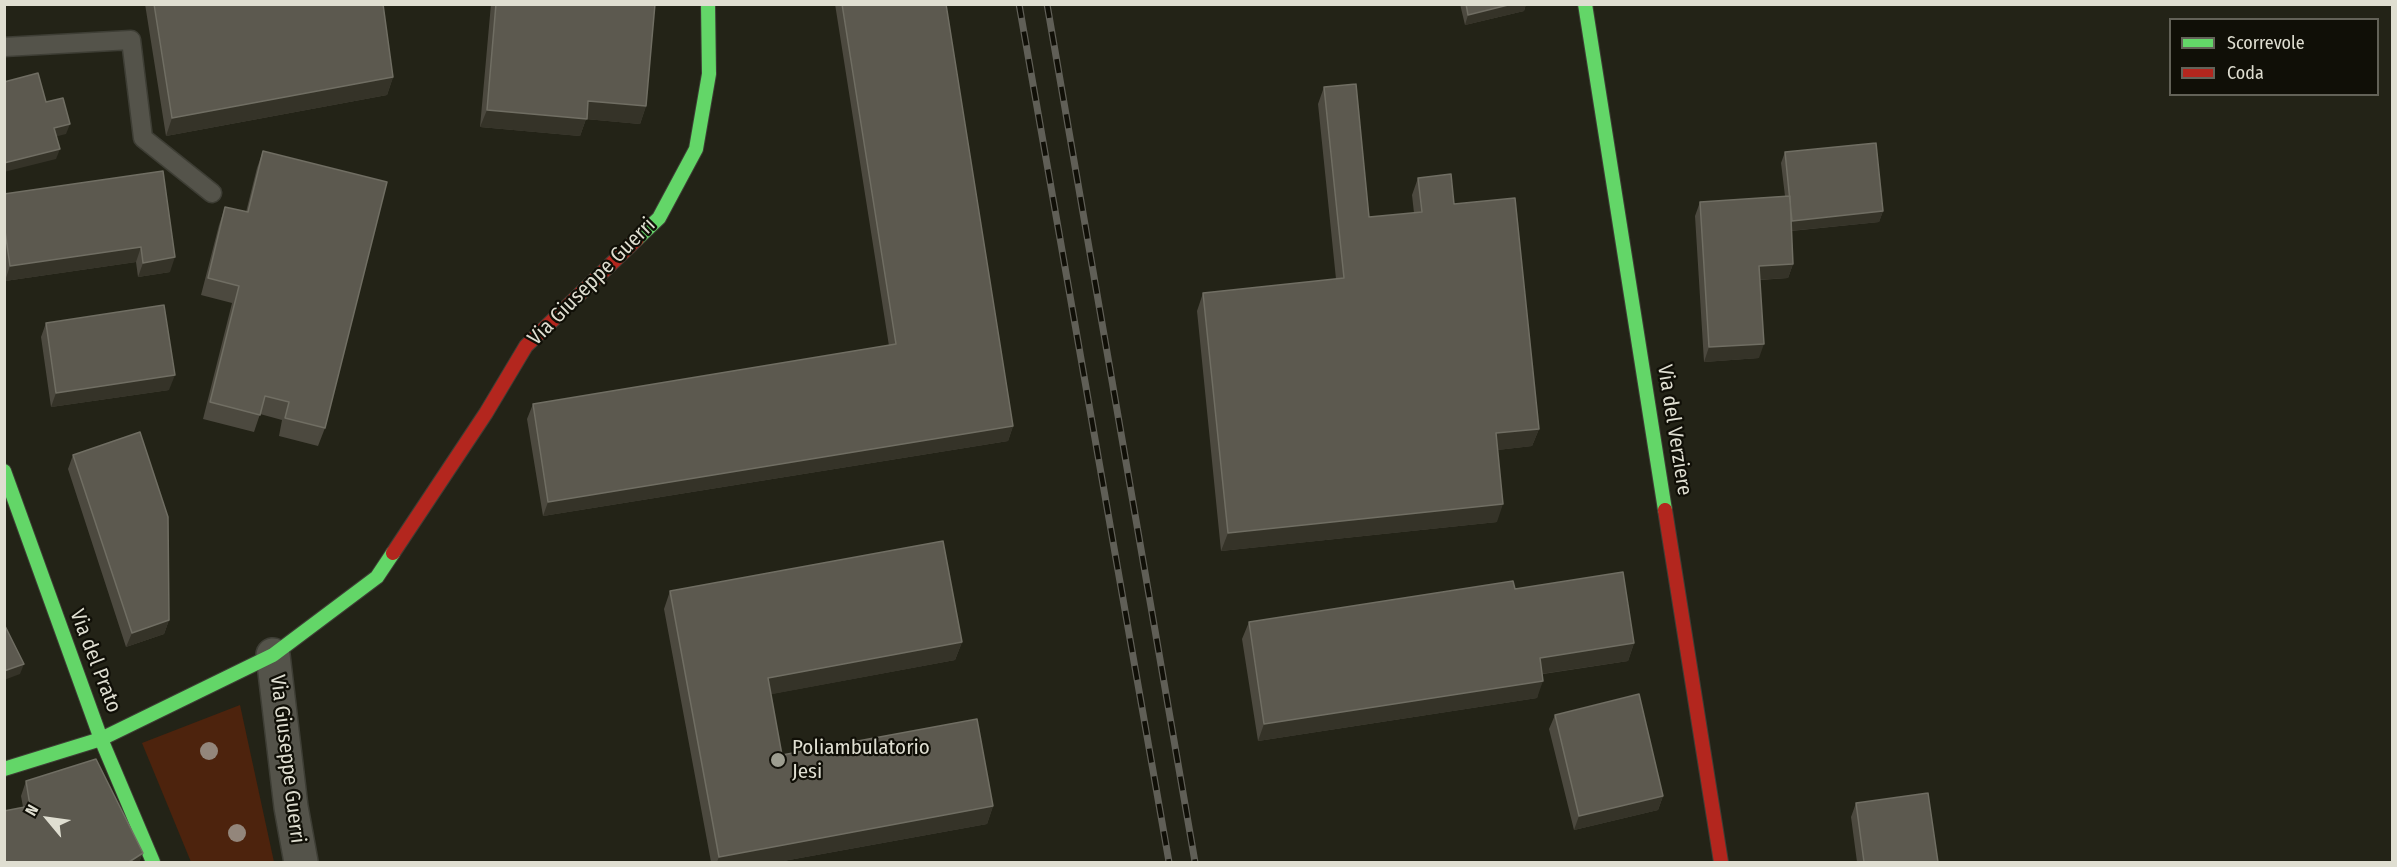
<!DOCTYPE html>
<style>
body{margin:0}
#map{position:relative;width:2397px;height:867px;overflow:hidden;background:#232317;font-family:"Fira Sans Condensed",sans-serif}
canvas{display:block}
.frame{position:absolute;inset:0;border:6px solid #dfded1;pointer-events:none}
.legend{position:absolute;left:2169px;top:18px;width:210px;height:78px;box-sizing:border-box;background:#100f07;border:2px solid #636258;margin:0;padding:8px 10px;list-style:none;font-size:18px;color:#dfded1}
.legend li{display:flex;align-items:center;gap:12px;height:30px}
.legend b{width:30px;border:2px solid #636258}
.north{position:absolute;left:18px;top:789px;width:60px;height:60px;-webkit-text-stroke:4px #100f07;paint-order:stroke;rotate:299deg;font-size:16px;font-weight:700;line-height:24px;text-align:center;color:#dfded1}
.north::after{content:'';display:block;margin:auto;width:21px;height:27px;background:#dfded1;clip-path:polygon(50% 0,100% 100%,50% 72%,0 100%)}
</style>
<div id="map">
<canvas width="2397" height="867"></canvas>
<div class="frame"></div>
<ul class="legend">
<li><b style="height:8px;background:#63d668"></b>Scorrevole</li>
<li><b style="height:8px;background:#b3261e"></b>Coda</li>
</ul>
<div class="north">N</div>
</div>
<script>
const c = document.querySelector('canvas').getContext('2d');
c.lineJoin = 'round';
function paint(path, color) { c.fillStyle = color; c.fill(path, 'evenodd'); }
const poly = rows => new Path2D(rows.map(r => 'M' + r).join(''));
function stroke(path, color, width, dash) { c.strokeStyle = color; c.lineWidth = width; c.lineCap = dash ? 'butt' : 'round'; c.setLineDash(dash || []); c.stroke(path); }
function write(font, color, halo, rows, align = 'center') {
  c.font = font + ' "Fira Sans Condensed",sans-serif'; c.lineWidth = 4.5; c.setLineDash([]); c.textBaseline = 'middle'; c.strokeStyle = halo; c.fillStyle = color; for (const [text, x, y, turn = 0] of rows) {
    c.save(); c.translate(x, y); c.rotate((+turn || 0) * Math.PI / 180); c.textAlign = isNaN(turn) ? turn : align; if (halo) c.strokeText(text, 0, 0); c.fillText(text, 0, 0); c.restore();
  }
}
paint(poly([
 [240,705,274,862,191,862,142,743]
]), '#4d230d');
const lane = poly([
 [4,47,131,40,143,138,212,193]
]);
const street = poly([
 [273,655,291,807,301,862]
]);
const fast = poly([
 [1585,4,1665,510],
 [637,239,659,218,696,149,709,74,708,4],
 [4,471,101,739,153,862],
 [4,769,101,739,273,655,377,577,393,553]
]);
const jam = poly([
 [1665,510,1721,862],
 [393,553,486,413,526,346,637,239]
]);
stroke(lane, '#3e3e35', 21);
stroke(street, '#3e3e35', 36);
stroke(fast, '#3e3e35', 16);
stroke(jam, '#3e3e35', 16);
stroke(lane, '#54534a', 18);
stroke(street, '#54534a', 33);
stroke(fast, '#63d668', 14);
stroke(jam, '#b3261e', 14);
const rail = poly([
 [1019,4,1169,862],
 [1047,4,1195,862]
]);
stroke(rail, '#605f57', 7);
stroke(rail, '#100f07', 4.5, [14]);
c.fillStyle = '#93867b';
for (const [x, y] of [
 [209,751],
 [237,833]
]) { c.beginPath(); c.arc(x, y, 9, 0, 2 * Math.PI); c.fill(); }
paint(poly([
 [145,4,383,4,393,77,387,95,166,136],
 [491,4,655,4,646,106,640,124,586,119,580,136,480,127],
 [835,4,946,4,1013,426,1008,441,543,516,527,419,533,404,889,346],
 [1460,4,1526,4,1524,11,1465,25],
 [1324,87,1369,217,1414,213,1412,195,1418,178,1454,204,1539,429,1532,446,1497,450,1497,522,1221,551,1197,311,1203,293,1336,279,1318,104],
 [263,151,325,428,318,446,279,436,282,420,260,414,254,432,203,419,232,303,201,295,219,225,225,207,246,212,257,168],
 [1785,152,1883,211,1879,222,1791,231,1793,264,1788,278,1760,280,1759,358,1704,362,1695,216,1700,202,1785,196,1781,163],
 [163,171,170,272,138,277,136,262,5,281,4,194],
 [46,323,169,390,51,407,41,337],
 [73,455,169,620,164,634,126,647,68,469],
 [1515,589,1634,643,1628,661,1543,674,1537,698,1258,741,1242,639,1249,622],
 [670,591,962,642,955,660,771,694,782,755,993,806,987,824,778,862,711,862,664,609],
 [1555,715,1663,796,1658,810,1574,830,1549,729],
 [26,781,143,853,139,862,4,862,23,807,21,796],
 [1856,803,1938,862,1857,862,1851,817]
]), '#4c493f');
paint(poly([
 [1512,4,1526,4,1524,11,1465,25,1468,15],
 [393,77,387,95,166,136,172,118],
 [588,101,646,106,640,124,586,119,580,136,480,127,487,110],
 [70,124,66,134,50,138,54,128],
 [60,149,56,159,4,172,4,163],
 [1883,211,1879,222,1789,231,1792,221],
 [141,247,136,262,5,281,10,266],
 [175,257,170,272,138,277,143,263],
 [1793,264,1788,278,1754,280,1759,266],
 [1764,344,1759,358,1704,362,1709,347],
 [175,375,169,390,51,407,56,393],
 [1013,426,1008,441,543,516,548,502],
 [1539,429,1532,446,1489,451,1496,433],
 [1503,504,1497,522,1221,551,1228,533],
 [169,620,164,634,126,647,132,633],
 [962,642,955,660,762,696,768,678],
 [1634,643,1628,661,1534,675,1540,658],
 [24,664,20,674,4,680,4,671],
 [1543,681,1537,698,1258,741,1264,724],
 [1663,796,1658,810,1574,830,1579,816],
 [993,806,987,824,778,862,717,862,719,857],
 [143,853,139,862,129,862]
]), '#353328');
const building = poly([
 [154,4,383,4,393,77,172,118,154,4],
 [496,4,655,4,646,106,588,101,587,119,487,110,496,4],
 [842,4,946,4,1013,426,548,502,533,404,896,344,842,4],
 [1466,4,1512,4,1468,15,1466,4],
 [38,73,46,102,63,98,70,124,54,128,60,149,4,163,4,82,38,73],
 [1356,84,1369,217,1422,212,1418,178,1451,174,1454,204,1515,198,1539,429,1496,433,1503,504,1228,533,1203,293,1344,278,1324,87,1356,84],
 [1876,143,1883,211,1792,221,1785,152,1876,143],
 [263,151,387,182,325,428,285,418,289,402,265,396,260,415,210,402,239,286,208,278,225,207,248,212,263,151],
 [163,171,175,257,143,263,141,247,10,266,4,224,4,194,163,171],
 [1790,196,1793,264,1759,266,1764,344,1709,347,1700,202,1790,196],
 [164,305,175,375,56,393,46,323,164,305],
 [140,432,168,517,169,620,132,633,73,455,140,432],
 [943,541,962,642,768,678,782,755,977,719,993,806,719,857,670,591,943,541],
 [1623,572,1634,643,1540,658,1543,681,1264,724,1249,622,1513,581,1515,589,1623,572],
 [4,624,24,664,4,671,4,624],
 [1639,694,1663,796,1579,816,1555,715,1639,694],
 [96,759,143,853,129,862,4,862,4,811,30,806,26,781,96,759],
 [1928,793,1938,862,1864,862,1856,803,1928,793]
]);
paint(building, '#5c594f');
stroke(building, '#706e63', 1.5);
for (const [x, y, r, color] of [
 [778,760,8,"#9d9d90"]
]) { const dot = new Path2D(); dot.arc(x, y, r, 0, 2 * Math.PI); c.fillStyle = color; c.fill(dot); stroke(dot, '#100f07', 2); }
write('21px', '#dfded1', '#100f07', [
 ["Via Giuseppe Guerri",592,282,-45],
 ["Via del Verziere",1674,430,81],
 ["Via del Prato",95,661,69],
 ["Via Giuseppe Guerri",287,759,83]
]);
write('21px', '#dfded1', '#100f07', [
 ["Poliambulatorio",792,748],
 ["Jesi",792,772]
], 'left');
</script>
